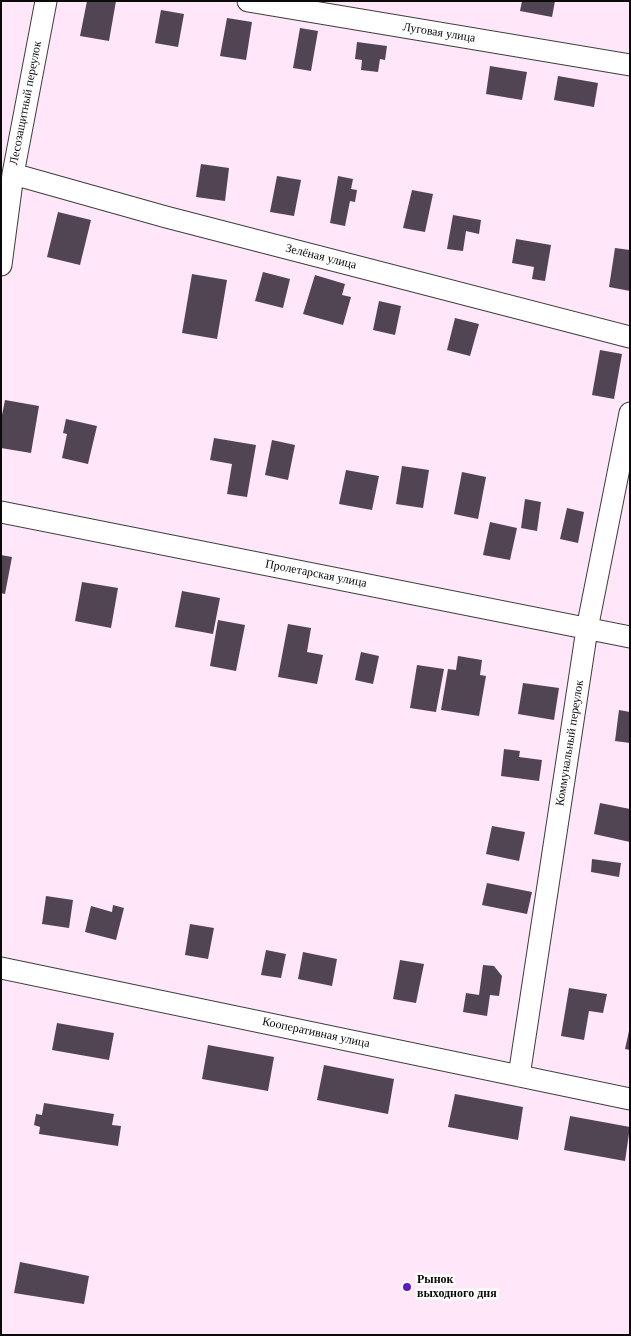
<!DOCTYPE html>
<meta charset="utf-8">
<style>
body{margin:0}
#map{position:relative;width:631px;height:1336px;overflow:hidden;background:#ffe6f8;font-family:"Times New Roman",serif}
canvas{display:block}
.frame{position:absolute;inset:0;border:2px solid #0a0a0a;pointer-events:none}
</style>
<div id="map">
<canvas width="631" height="1336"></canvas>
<div class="frame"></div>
</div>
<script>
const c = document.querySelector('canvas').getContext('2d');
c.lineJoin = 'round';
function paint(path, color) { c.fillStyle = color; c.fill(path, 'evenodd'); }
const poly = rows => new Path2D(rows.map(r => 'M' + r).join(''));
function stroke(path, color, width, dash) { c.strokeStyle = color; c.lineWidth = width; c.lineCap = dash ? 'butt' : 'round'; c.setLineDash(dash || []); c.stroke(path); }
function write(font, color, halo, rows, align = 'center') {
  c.font = font + ' "Times New Roman",serif'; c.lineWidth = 5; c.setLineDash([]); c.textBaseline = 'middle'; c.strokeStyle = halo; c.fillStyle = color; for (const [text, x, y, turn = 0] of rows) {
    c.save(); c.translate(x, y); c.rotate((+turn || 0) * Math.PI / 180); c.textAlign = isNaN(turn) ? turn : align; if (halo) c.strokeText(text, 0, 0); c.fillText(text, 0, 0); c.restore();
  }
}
paint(poly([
 [87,1,116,1,109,41,80,36],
 [522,1,555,1,552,17,520,11],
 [161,10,184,14,178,47,155,43],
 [227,18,252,22,246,60,220,56],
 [300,28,318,31,311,71,293,68],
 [357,42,387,46,385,60,380,59,378,72,361,70,362,60,355,59],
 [490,66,527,72,522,100,486,94],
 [558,76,598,83,594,107,554,100],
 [201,164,229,168,225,201,196,197],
 [277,176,301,180,294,216,270,212],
 [338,176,353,179,351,189,357,190,355,202,350,201,345,226,330,223],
 [412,190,433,194,425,232,403,228],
 [58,212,91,220,80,265,47,257],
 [453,215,481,220,479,234,466,231,463,251,447,249],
 [516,239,551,245,545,281,532,279,534,267,512,263],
 [615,248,630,250,630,291,609,287],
 [263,272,290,279,283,308,255,301],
 [192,274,227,280,217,339,182,333],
 [315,275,345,284,342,295,351,297,343,325,303,314],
 [379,301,401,306,395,335,373,330],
 [455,318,479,324,470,356,447,350],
 [600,350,622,354,614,399,592,395],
 [5,400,39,406,31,453,1,448,1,420],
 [66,419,97,426,88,464,62,458,67,434,63,433],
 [214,438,256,445,247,497,227,494,232,464,210,460],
 [272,440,295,445,288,480,265,475],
 [402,466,429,470,423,508,396,504],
 [346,470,379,476,372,510,339,504],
 [462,472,486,477,478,519,454,514],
 [525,499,541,502,537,531,521,528],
 [567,508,584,512,578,543,560,539],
 [490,522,517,528,510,560,483,555],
 [1,555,12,557,5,594,1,593],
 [82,582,118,588,111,628,75,621],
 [182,591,220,598,213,634,175,627],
 [218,620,245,625,236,671,210,666],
 [288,624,311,628,307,652,323,655,317,684,278,677],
 [361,652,379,656,373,684,355,680],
 [458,656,482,660,480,675,486,676,479,716,441,710,448,669,456,670],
 [417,665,444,669,436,712,410,708],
 [523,683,559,688,554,720,518,714],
 [619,710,630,712,630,743,615,741],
 [504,749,520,751,519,757,542,760,539,781,501,776],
 [600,803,630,809,630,842,594,834],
 [492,826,525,832,519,861,486,854],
 [592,859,621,863,619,877,591,872],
 [487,883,532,892,527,914,482,905],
 [46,896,73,900,69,928,42,924],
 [113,905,124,908,116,940,85,932,91,906,112,912],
 [190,924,214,928,208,959,185,955],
 [266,950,286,954,281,978,261,975],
 [303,952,337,959,332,986,298,979],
 [400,960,424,964,416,1003,393,999],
 [483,965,494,966,502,976,499,996,490,995,487,1016,463,1012,466,993,479,995],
 [569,988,607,994,603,1013,589,1011,584,1040,561,1036],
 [57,1023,114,1033,109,1060,52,1050],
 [629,1031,630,1031,630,1050,625,1049],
 [208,1045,274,1057,268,1091,202,1079],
 [324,1065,394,1079,388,1114,317,1100],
 [455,1094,523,1107,518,1140,448,1127],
 [44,1103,114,1114,112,1125,121,1126,118,1146,39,1134,40,1127,34,1125,36,1114,42,1115],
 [570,1116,630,1127,625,1161,564,1150],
 [20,1262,89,1276,84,1304,14,1293]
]), '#514553');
const minor = poly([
 [248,1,630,65],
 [13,174,166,217,630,337],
 [1,265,13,174,46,1],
 [1,512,630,637],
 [1,968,630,1099],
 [519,1076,587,629,630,413]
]);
stroke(minor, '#3d3d3d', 23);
stroke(minor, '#fff', 21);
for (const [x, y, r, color] of [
 [407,1287,5,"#6317c5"]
]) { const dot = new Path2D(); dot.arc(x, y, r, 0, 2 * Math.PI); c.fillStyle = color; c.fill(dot); stroke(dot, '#fff', 2); }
write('12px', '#0a0a0a', '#fff', [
 ["Луговая улица",439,33,9],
 ["Лесозащитный переулок",26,103,-79],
 ["Зелёная улица",321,257,14],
 ["Пролетарская улица",316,574,11],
 ["Коммунальный переулок",570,743,-81],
 ["Кооперативная улица",316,1033,12]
]);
write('bold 12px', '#0a0a0a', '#fff', [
 ["Рынок",417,1280],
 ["выходного дня",417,1294]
], 'left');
</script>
